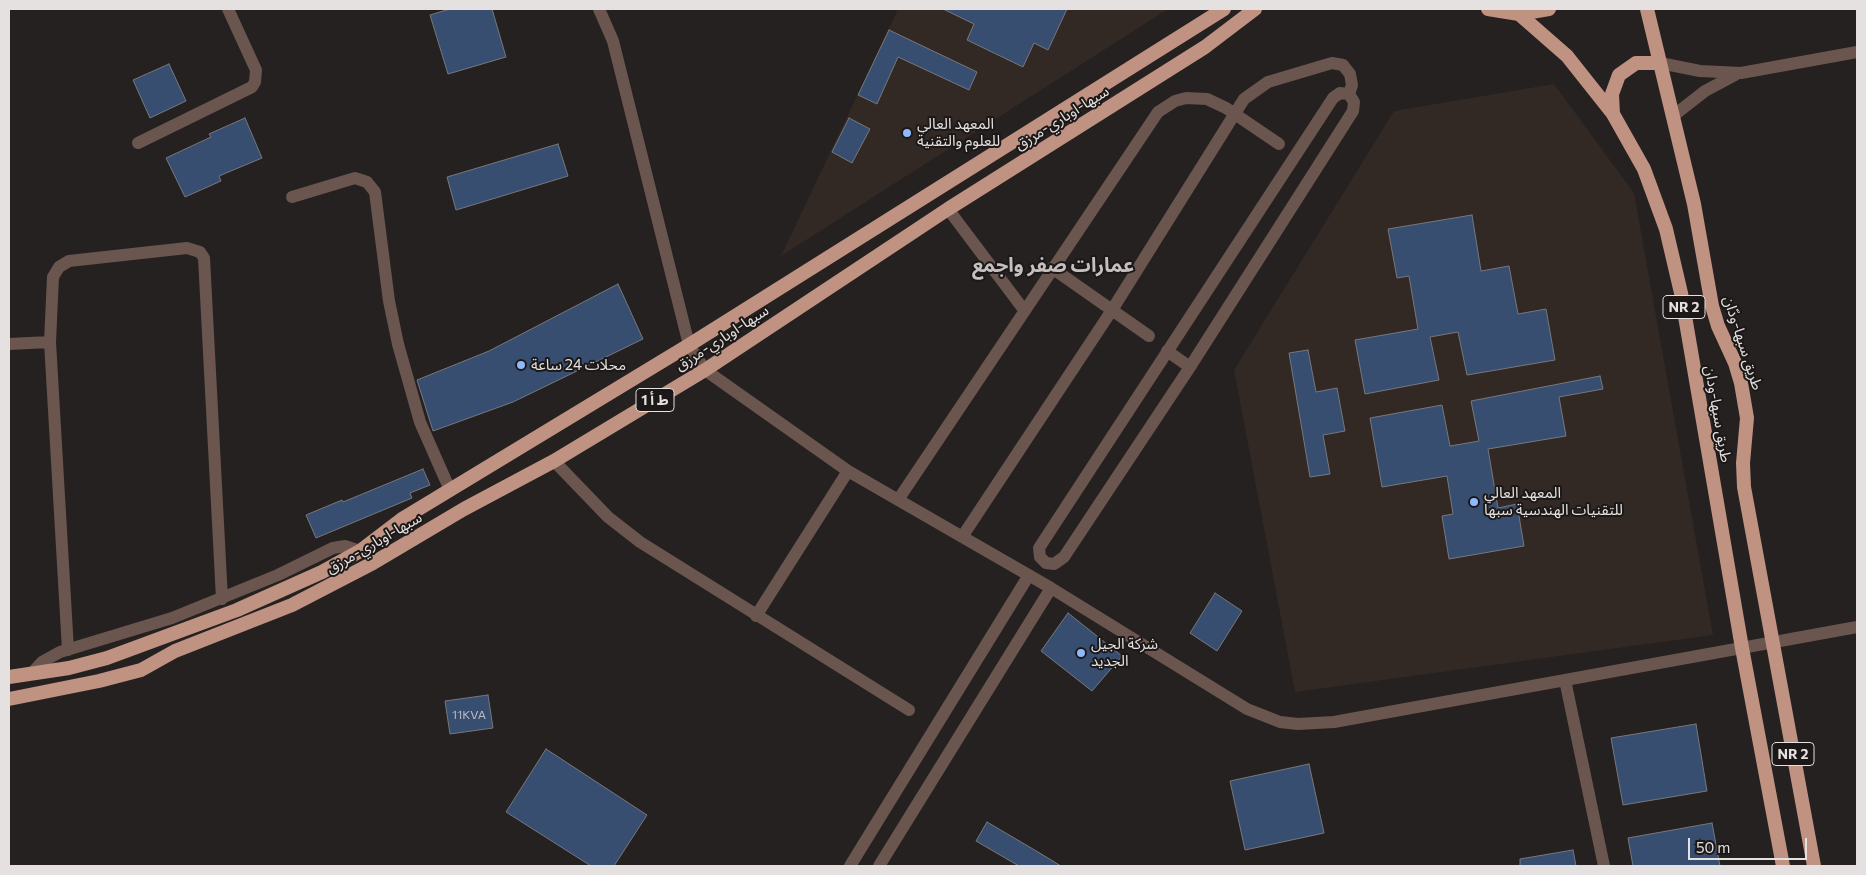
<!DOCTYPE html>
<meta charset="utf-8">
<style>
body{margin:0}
#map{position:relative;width:1866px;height:875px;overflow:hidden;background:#252120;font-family:Commissioner,sans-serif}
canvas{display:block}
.frame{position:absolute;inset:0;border:10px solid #e4e1e0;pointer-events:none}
.scale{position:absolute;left:1688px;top:838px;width:119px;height:22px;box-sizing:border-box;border:2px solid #e4e1e0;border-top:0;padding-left:6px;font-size:15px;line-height:18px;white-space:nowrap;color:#e4e1e0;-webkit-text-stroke:4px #1c1817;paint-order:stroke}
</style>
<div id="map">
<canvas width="1866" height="875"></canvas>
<div class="frame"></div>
<div class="scale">50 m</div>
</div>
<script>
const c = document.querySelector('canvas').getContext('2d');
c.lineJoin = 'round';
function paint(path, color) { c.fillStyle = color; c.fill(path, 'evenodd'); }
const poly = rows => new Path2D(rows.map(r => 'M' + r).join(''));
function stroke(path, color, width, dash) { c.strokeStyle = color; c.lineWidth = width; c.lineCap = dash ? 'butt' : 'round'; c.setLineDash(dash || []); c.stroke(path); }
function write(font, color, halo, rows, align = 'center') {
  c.font = font + ' Commissioner,"Noto Sans Arabic",sans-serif'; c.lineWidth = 4; c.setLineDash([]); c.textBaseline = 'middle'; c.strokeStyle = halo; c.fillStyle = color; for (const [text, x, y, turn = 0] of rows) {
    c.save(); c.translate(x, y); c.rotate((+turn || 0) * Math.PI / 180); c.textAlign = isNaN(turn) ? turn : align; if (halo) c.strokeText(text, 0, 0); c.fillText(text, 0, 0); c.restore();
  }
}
paint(poly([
 [898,9,1168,9,781,256],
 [1554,84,1634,193,1713,635,1295,692,1234,370,1394,111]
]), '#322824');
const building = poly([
 [450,9,492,9,506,57,448,74,430,15,450,9],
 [943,9,1067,9,1048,50,1034,43,1023,67,967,40,974,24,943,9],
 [889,30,977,72,969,90,898,57,877,104,858,95,889,30],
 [169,64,186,101,150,118,133,80,169,64],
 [245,118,262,158,219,176,221,181,185,197,166,158,211,137,209,134,245,118],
 [849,118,870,129,852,163,832,152,849,118],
 [558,144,568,176,456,210,447,177,558,144],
 [1472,215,1481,271,1509,266,1518,314,1546,309,1555,360,1467,375,1458,332,1430,337,1439,380,1365,394,1355,340,1418,329,1409,276,1397,278,1388,229,1472,215],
 [618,284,643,339,513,402,433,431,417,380,489,351,618,284],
 [1308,350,1316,392,1337,388,1345,431,1323,435,1330,474,1310,477,1289,353,1308,350],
 [1600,376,1603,389,1559,397,1566,436,1488,449,1498,508,1517,504,1524,546,1449,559,1442,516,1453,514,1447,476,1382,487,1370,418,1442,405,1450,446,1479,441,1471,401,1600,376],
 [423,469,430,485,410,493,412,498,316,538,306,515,342,500,343,502,423,469],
 [1215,593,1242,611,1217,651,1190,633,1215,593],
 [1068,613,1122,656,1092,691,1041,651,1068,613],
 [488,695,493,728,450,734,445,701,488,695],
 [1696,724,1707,791,1623,805,1611,738,1696,724],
 [546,749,647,815,614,866,591,866,506,812,546,749],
 [1309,764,1324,833,1245,850,1230,781,1309,764],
 [987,822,1038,852,1061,866,1019,866,976,841,987,822],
 [1712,823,1720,866,1633,866,1628,838,1712,823],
 [1573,850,1576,866,1520,866,1520,859,1573,850]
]);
paint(building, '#384e71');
stroke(building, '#76787c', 1);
stroke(poly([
 [599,9,613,41,689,345,705,370,848,471,1051,588,1247,709,1280,722,1298,724,1334,722,1857,627],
 [1660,63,1700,71,1741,73,1857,52],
 [1340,93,1349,94,1354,102,1353,111,1190,367,1064,557,1054,564,1046,563,1040,557,1039,548,1333,98,1340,93],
 [1673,116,1705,91,1735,75],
 [138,143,252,87,255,82,256,70,228,9],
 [292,197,355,178,367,182,375,192,389,301,398,344,420,422,450,490],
 [948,209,1024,310],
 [1052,268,1149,336],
 [9,344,50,342],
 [1167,351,1190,367],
 [554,461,608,517,640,542,909,710],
 [898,500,1158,112,1175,101,1186,98,1207,99,1226,108,1279,144],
 [962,537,1112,310,1244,99,1268,82,1332,63,1343,65,1350,74,1352,85,1349,94],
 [756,616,848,471],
 [68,650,50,342,53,277,59,267,69,261,187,248,200,252,204,258,222,599],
 [31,674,42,662,60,652,172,618,278,575,333,548,345,546,360,551],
 [1565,680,1604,866],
 [850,866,1029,575],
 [879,866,1051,588]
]), '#6a564e', 12);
stroke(poly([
 [1488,9,1519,14,1549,9],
 [1647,9,1694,204,1712,306,1718,326,1735,363,1741,383,1747,418,1743,463,1744,487,1814,866],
 [1519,14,1567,56,1613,114,1644,169,1666,229,1681,293,1742,648,1783,866],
 [1613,114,1612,94,1619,75,1636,63,1660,63],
 [9,677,69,668,107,658,237,610,322,572,360,551,402,519,689,345,1224,9],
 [9,699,99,681,141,670,175,651,292,605,373,563,464,509,554,461,705,370,948,209,1205,47,1255,9]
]), '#c09281', 14);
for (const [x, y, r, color] of [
 [907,133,5,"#8fb8fd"],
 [521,365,5,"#8fb8fd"],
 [1474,502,5,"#8fb8fd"],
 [1081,653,5,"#8fb8fd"]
]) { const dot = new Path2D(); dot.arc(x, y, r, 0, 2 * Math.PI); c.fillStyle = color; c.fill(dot); stroke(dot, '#1c1817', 2); }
write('12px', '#b9bcc4', null, [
 ["11KVA",469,715]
]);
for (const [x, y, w] of [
 [1684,307,42],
 [655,400,38],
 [1793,754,42]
]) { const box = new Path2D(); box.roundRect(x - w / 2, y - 11.5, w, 23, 4); c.fillStyle = '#1c1817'; c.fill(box); stroke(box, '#e4e1e0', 1); }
write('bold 14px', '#e4e1e0', null, [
 ["NR 2",1684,307],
 ["ط أ 1",655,400],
 ["NR 2",1793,754]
]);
write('15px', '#e4e1e0', '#1c1817', [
 ["سبها-اوباري-مرزق",1062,118,-32],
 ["سبها-اوباري-مرزق",722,338,-33],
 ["طريق سبها-ودّان",1743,343,72],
 ["طريق سبها-ودان",1718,414,80],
 ["سبها-اوباري-مرزق",374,543,-30]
]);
write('15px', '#e4e1e0', '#1c1817', [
 ["المعهد العالي",917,124],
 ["للعلوم والتقنية",917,141],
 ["محلات 24 ساعة",531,365],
 ["المعهد العالي",1484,493],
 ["للتقنيات الهندسية سبها",1484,510],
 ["شركة الجيل",1091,644],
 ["الجديد",1091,661]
], 'left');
write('bold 20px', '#c5c0bf', '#1c1817', [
 ["عمارات صفر واجمع",1053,265]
]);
</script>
